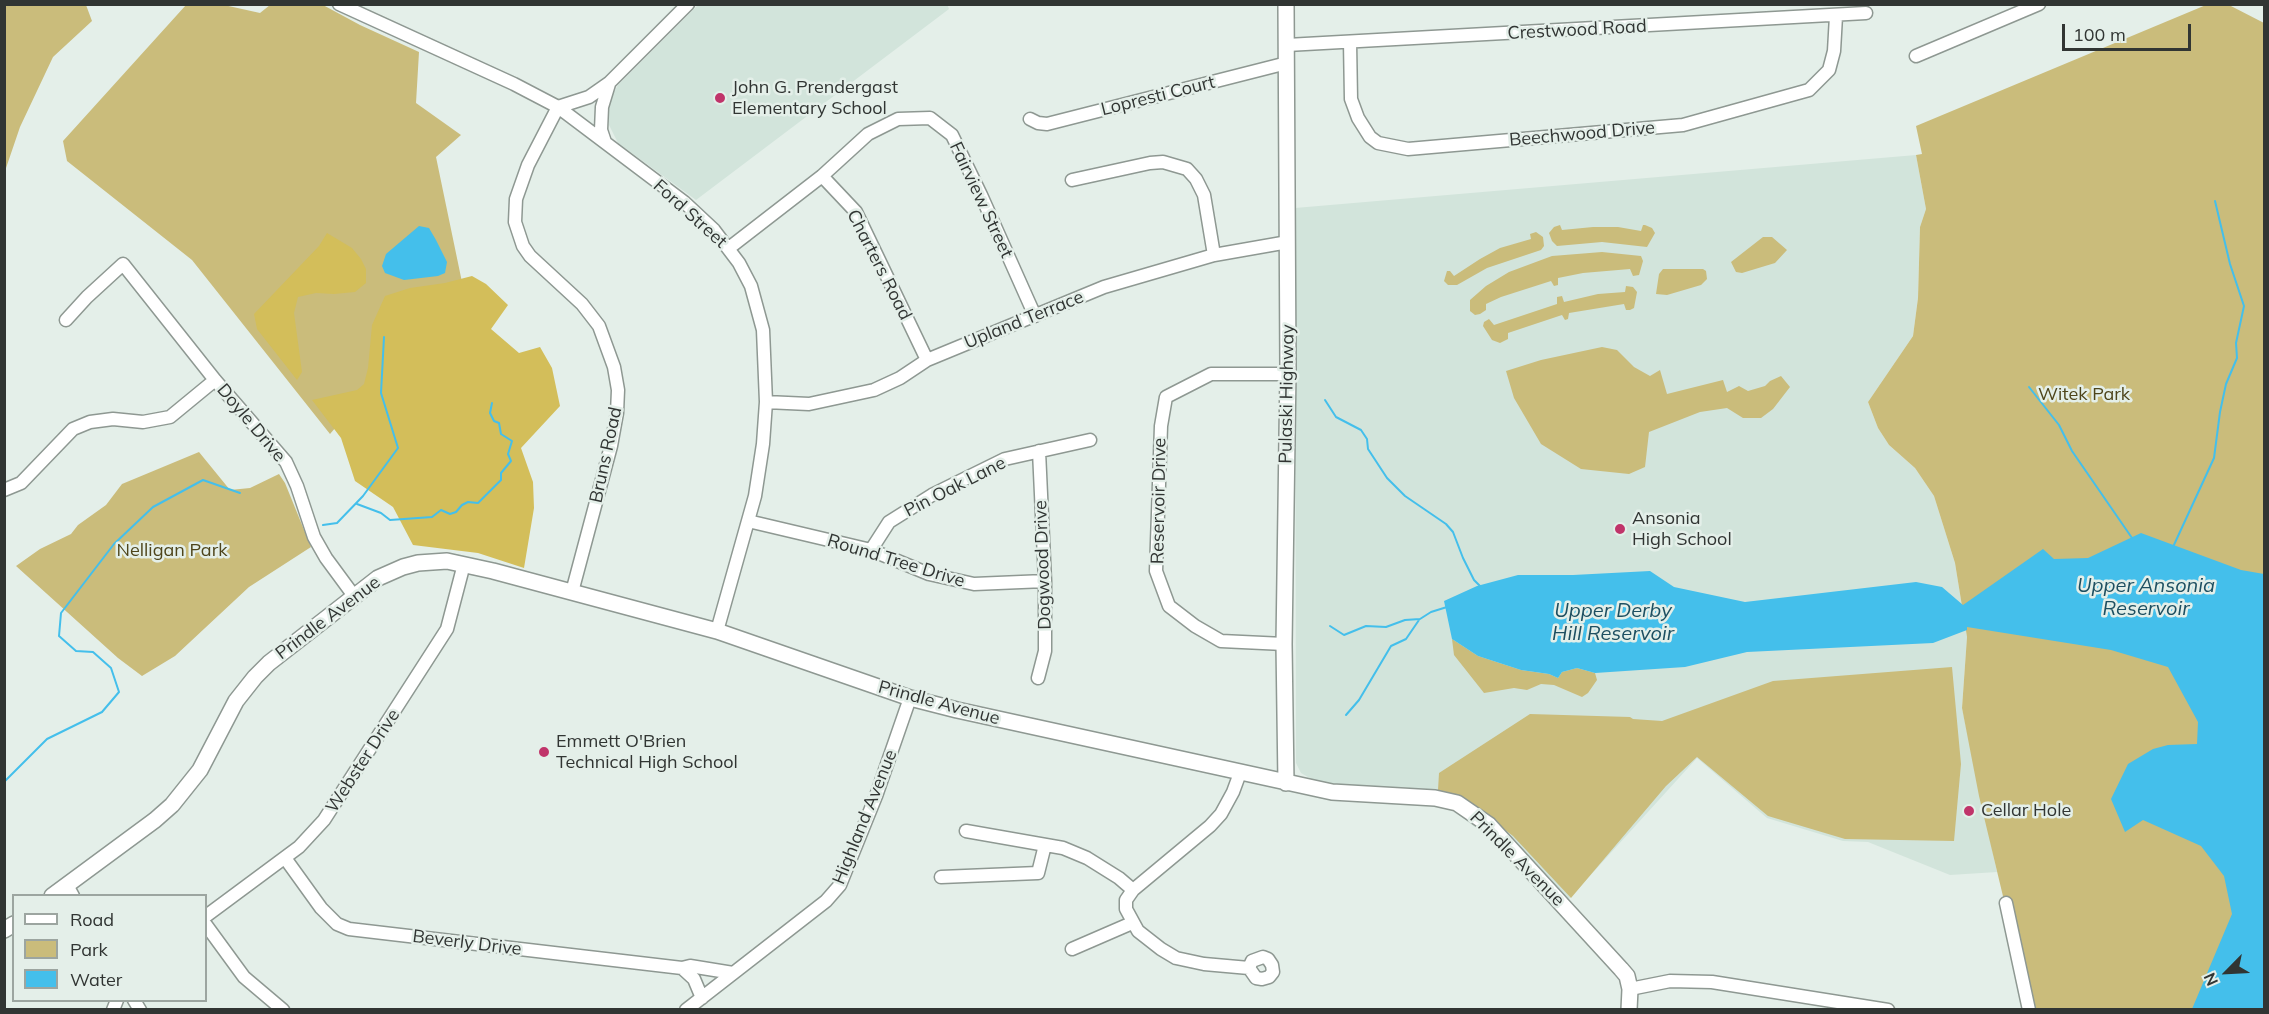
<!DOCTYPE html>
<style>
body{margin:0}
#map{position:relative;width:2269px;height:1014px;overflow:hidden;background:#e4efe9;font-family:Mulish,sans-serif}
canvas{display:block}
.frame{position:absolute;inset:0;border:6px solid #313533;pointer-events:none}
.legend{position:absolute;left:12px;top:894px;width:195px;height:108px;box-sizing:border-box;background:#e4efe9;border:2px solid #9ca5a0;margin:0;padding:8px 10px;list-style:none;font-size:18px;color:#313533}
.legend li{display:flex;align-items:center;gap:12px;height:30px}
.legend b{width:30px;border:2px solid #9ca5a0}
.north{position:absolute;left:2197px;top:942px;width:60px;height:60px;-webkit-text-stroke:4px #e4efe9;paint-order:stroke;rotate:246deg;font-size:16px;font-weight:700;line-height:24px;text-align:center;color:#313533}
.north::after{content:'';display:block;margin:auto;width:21px;height:27px;background:#313533;clip-path:polygon(50% 0,100% 100%,50% 72%,0 100%)}
.scale{position:absolute;left:2062px;top:24px;width:129px;height:27px;box-sizing:border-box;border:3px solid #313533;border-top:0;padding-left:8px;font-size:18px;line-height:21px;white-space:nowrap;color:#313533;-webkit-text-stroke:4px #e4efe9;paint-order:stroke}
</style>
<div id="map">
<canvas width="2269" height="1014"></canvas>
<div class="frame"></div>
<ul class="legend">
<li><b style="height:8px;background:#fff"></b>Road</li>
<li><b style="height:16px;background:#cabc7b"></b>Park</li>
<li><b style="height:16px;background:#44bfeb"></b>Water</li>
</ul>
<div class="north">N</div>
<div class="scale">100 m</div>
</div>
<script>
const c = document.querySelector('canvas').getContext('2d');
c.lineJoin = 'round';
function paint(path, color) { c.fillStyle = color; c.fill(path, 'evenodd'); }
const poly = rows => new Path2D(rows.map(r => 'M' + r).join(''));
function stroke(path, color, width, dash) { c.strokeStyle = color; c.lineWidth = width; c.lineCap = dash ? 'butt' : 'round'; c.setLineDash(dash || []); c.stroke(path); }
function write(font, color, halo, rows, align = 'center') {
  c.font = font + ' Mulish,sans-serif'; c.lineWidth = 5; c.setLineDash([]); c.textBaseline = 'middle'; c.strokeStyle = halo; c.fillStyle = color; for (const [text, x, y, turn = 0] of rows) {
    c.save(); c.translate(x, y); c.rotate((+turn || 0) * Math.PI / 180); c.textAlign = isNaN(turn) ? turn : align; if (halo) c.strokeText(text, 0, 0); c.fillText(text, 0, 0); c.restore();
  }
}
paint(poly([
 [947,4,949,9,696,200,618,143,609,125,608,103,618,85,698,5],
 [1916,155,1926,209,1920,227,1918,298,1913,336,1868,402,1878,428,1889,445,1915,468,1934,496,1955,563,1967,637,1962,708,1997,872,1950,875,1868,842,1843,841,1767,818,1697,758,1568,900,1430,792,1331,786,1315,781,1301,773,1296,763,1295,208]
]), '#d2e4db');
paint(poly([
 [5,4,86,5,92,21,53,57,20,127,5,171],
 [186,5,224,5,260,13,270,5,323,5,360,25,419,52,416,103,461,135,436,157,463,287,436,310,330,434,192,260,67,161,63,141],
 [2206,5,2229,5,2264,23,2264,1009,2030,1009,1979,796,1962,708,1967,637,1955,563,1934,496,1915,468,1889,445,1878,428,1868,402,1913,336,1918,298,1920,227,1926,209,1916,155,1922,154,1916,126],
 [1560,225,1562,230,1593,227,1618,227,1641,231,1643,225,1645,225,1652,228,1655,233,1647,247,1602,242,1557,246,1552,241,1549,233,1554,227],
 [1536,232,1543,237,1544,246,1541,250,1487,268,1457,285,1448,285,1444,281,1447,271,1450,271,1454,276,1480,259,1500,248,1531,239,1530,234],
 [1763,237,1772,237,1787,250,1775,263,1742,273,1736,272,1731,262],
 [1602,252,1641,256,1643,261,1639,275,1633,276,1630,269,1583,273,1558,278,1558,285,1554,286,1551,281,1501,297,1486,304,1486,310,1480,314,1475,315,1470,311,1470,300,1486,286,1509,272,1552,256],
 [1663,269,1703,269,1706,271,1707,279,1701,285,1667,295,1656,294,1659,274],
 [1626,286,1633,287,1637,292,1634,308,1630,310,1626,310,1624,304,1569,313,1568,319,1565,320,1562,315,1508,333,1508,339,1500,343,1492,340,1483,326,1484,322,1489,319,1494,325,1557,304,1557,297,1562,296,1564,302,1598,294,1625,292],
 [1602,347,1617,350,1634,367,1650,376,1660,370,1667,394,1723,380,1727,392,1739,386,1748,391,1765,386,1770,381,1781,376,1790,387,1773,409,1761,418,1743,418,1727,408,1700,412,1649,432,1645,467,1629,474,1581,469,1541,444,1514,398,1506,371,1541,360],
 [199,452,230,490,250,488,279,474,285,483,311,547,249,587,175,656,142,676,118,658,16,566,40,549,71,534,78,525,106,505,122,484],
 [1452,639,1478,656,1521,670,1549,674,1558,678,1562,672,1577,668,1595,673,1597,680,1588,693,1582,697,1554,685,1541,684,1527,690,1514,688,1484,693,1454,655],
 [1952,667,1961,764,1954,841,1845,839,1768,816,1697,757,1666,786,1571,898,1513,836,1464,799,1438,790,1439,773,1530,714,1630,717,1633,719,1662,721,1773,681]
]), '#cabc7b');
paint(poly([
 [327,233,352,248,361,259,366,269,366,283,355,292,334,294,316,293,298,297,294,313,302,372,297,380,257,329,254,314,319,246],
 [472,276,486,284,508,305,491,329,519,353,540,347,552,368,560,406,521,448,533,482,534,508,524,568,478,553,413,545,393,507,355,481,341,438,312,400,357,390,364,384,368,368,372,325,385,296,410,288,445,283]
]), '#d3be5a');
paint(poly([
 [419,226,429,228,436,240,447,262,445,273,438,276,404,280,385,273,382,266,386,254],
 [2141,533,2241,570,2264,574,2264,1009,2192,1009,2232,914,2224,876,2201,846,2143,820,2125,832,2111,799,2128,764,2153,749,2168,745,2197,744,2198,722,2168,667,2111,650,1967,627,1967,630,1933,643,1747,652,1685,667,1595,673,1577,668,1562,672,1558,678,1549,674,1521,670,1478,656,1452,639,1444,601,1477,586,1518,575,1573,575,1650,571,1674,587,1745,602,1916,582,1942,587,1963,605,2043,549,2054,559,2088,558]
]), '#44bfeb');
stroke(poly([
 [2029,387,2059,425,2072,451,2132,538],
 [1325,400,1336,417,1361,430,1367,439,1368,449,1387,478,1405,496,1446,524,1453,532,1463,558,1474,580,1480,586],
 [357,504,381,513,390,520,432,517,441,510,450,514,456,512,462,505,468,502,478,503,501,480,501,473,511,461,508,454,512,441,501,434,499,423,494,421,490,413,492,403],
 [323,525,337,523,363,496,398,448,381,393,384,337],
 [2173,547,2214,458,2220,412,2226,384,2237,358,2236,343,2244,306,2230,264,2215,201],
 [1330,626,1344,635,1366,626,1386,627,1405,620,1420,619,1431,612,1447,607],
 [1346,715,1359,700,1391,646,1406,639,1419,620],
 [4,782,47,739,102,712,119,692,111,668,93,652,76,651,59,636,61,613,114,544,153,507,203,480,240,493]
]), '#44bfeb', 2);
const minor = poly([
 [339,4,514,84,558,107,684,202,714,230,739,263,751,286,763,330,766,402,763,444,755,496,717,631],
 [1350,42,1351,99,1358,118,1370,137,1378,143,1408,149,1683,125,1809,90,1829,70,1834,51,1836,16],
 [1287,45,1866,13],
 [1916,56,2039,4],
 [1030,119,1038,123,1047,124,1287,63],
 [605,142,601,130,602,107,609,84],
 [822,176,856,212,927,360],
 [1072,180,1150,163,1163,162,1187,169,1196,179,1204,195,1214,255],
 [729,248,822,176,868,134,898,119,930,118,952,135,981,195,1035,316],
 [66,320,87,297,123,264,215,380,286,462,297,486,314,537,326,558,354,596],
 [766,402,809,404,874,390,900,378,927,360,1104,287,1214,255,1288,242],
 [4,490,21,483,73,429,90,422,113,419,143,422,170,417,215,380],
 [748,521,871,550,929,574,974,584,1045,581],
 [871,550,889,522,932,495,1005,459,1090,440],
 [572,592,611,446,617,413,618,390,614,367,599,326,582,304,530,256,523,246,515,222,516,199,528,165,558,107,589,97,609,83,688,4],
 [1284,644,1221,641,1195,626,1169,606,1156,571,1161,426,1166,397,1211,374,1288,374],
 [1038,678,1045,651,1045,581,1039,451],
 [1240,773,1233,792,1221,814,1210,826,1133,890,1126,900,1126,909,1138,931,1161,949,1176,958,1204,964,1249,968,1256,978,1262,979,1269,977,1273,972,1272,965,1268,959,1263,957,1252,961,1249,968],
 [966,831,1063,848,1087,858,1119,878,1133,890],
 [285,858,321,908,337,924,349,929,682,968,690,966,733,973],
 [941,877,1038,873,1045,845],
 [67,885,73,896],
 [2006,903,2029,1010],
 [206,916,299,847,324,820,447,629,464,564],
 [206,925,244,977,283,1010],
 [1072,949,1132,923],
 [682,968,694,979,702,998],
 [1630,989,1670,981,1712,982,1888,1010],
 [134,1000,140,1010],
 [113,1010,117,1000],
 [686,1010,826,901,840,885,876,796,910,698]
]);
const major = poly([
 [1286,783,1284,644,1288,370,1286,4],
 [52,896,155,820,172,805,200,770,236,701,255,677,269,663,378,578,403,567,418,563,447,561,493,571,717,631,910,698,957,710,1332,792,1435,798,1457,803,1489,825,1621,969,1627,976,1630,989,1629,1010],
 [4,930,14,924]
]);
stroke(minor, '#8e9892', 15);
stroke(major, '#8e9892', 18);
stroke(minor, '#fff', 12);
stroke(major, '#fff', 15);
for (const [x, y, r, color] of [
 [720,98,6,"#c0346a"],
 [1620,529,6,"#c0346a"],
 [544,752,6,"#c0346a"],
 [1969,811,6,"#c0346a"]
]) { const dot = new Path2D(); dot.arc(x, y, r, 0, 2 * Math.PI); c.fillStyle = color; c.fill(dot); stroke(dot, '#e4efe9', 2); }
write('18px', '#313533', '#e4efe9', [
 ["Crestwood Road",1577,30,-3],
 ["Lopresti Court",1158,96,-14],
 ["Beechwood Drive",1582,134,-5],
 ["Fairview Street",981,200,65],
 ["Ford Street",690,214,42],
 ["Charters Road",879,265,63],
 ["Upland Terrace",1024,320,-22],
 ["Pulaski Highway",1287,394,-89],
 ["Doyle Drive",251,423,50],
 ["Bruns Road",606,455,-78],
 ["Pin Oak Lane",955,487,-27],
 ["Reservoir Drive",1159,501,-89],
 ["Round Tree Drive",896,561,17],
 ["Dogwood Drive",1043,565,-92],
 ["Prindle Avenue",328,618,-37],
 ["Prindle Avenue",939,703,15],
 ["Webster Drive",363,761,-57],
 ["Highland Avenue",865,817,-68],
 ["Prindle Avenue",1517,859,45],
 ["Beverly Drive",467,943,7]
]);
write('18px', '#313533', '#e4efe9', [
 ["John G. Prendergast",732,88],
 ["Elementary School",732,109],
 ["Ansonia",1632,519],
 ["High School",1632,540],
 ["Emmett O'Brien",556,742],
 ["Technical High School",556,763],
 ["Cellar Hole",1981,811]
], 'left');
write('18px', '#4e451b', '#e4efe9', [
 ["Witek Park",2084,395],
 ["Nelligan Park",172,551]
]);
write('italic 20px', '#1d4f61', '#e4efe9', [
 ["Upper Ansonia",2146,586],
 ["Reservoir",2146,609],
 ["Upper Derby",1613,611],
 ["Hill Reservoir",1613,634]
]);
</script>
